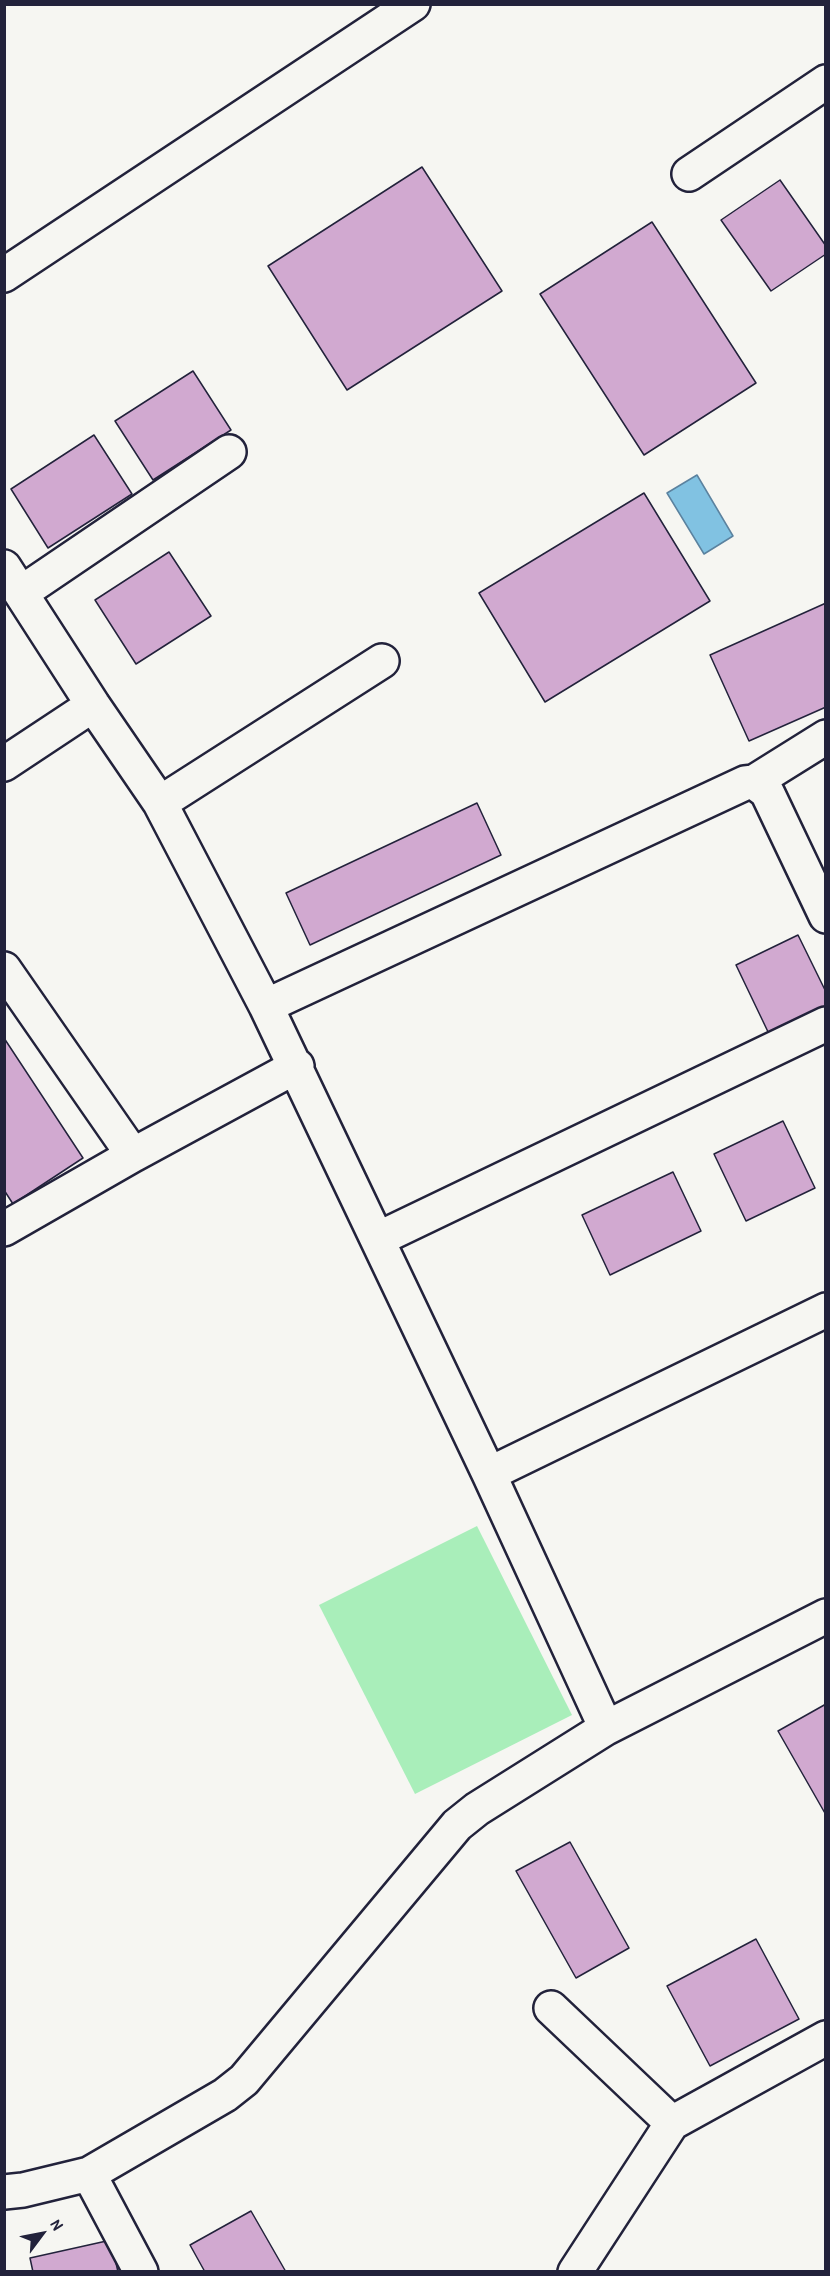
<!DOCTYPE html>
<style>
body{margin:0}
#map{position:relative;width:830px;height:2276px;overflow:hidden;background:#f6f6f2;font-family:"Patrick Hand",sans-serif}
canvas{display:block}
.frame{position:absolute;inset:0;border:6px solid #22223b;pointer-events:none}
.north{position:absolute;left:12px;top:2204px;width:60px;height:60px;-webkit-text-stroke:4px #f6f6f2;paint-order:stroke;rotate:58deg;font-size:16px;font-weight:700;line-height:24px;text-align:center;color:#22223b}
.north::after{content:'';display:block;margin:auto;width:21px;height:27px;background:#22223b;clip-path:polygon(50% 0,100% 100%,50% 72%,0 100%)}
</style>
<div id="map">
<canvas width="830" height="2276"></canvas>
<div class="frame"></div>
<div class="north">N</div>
</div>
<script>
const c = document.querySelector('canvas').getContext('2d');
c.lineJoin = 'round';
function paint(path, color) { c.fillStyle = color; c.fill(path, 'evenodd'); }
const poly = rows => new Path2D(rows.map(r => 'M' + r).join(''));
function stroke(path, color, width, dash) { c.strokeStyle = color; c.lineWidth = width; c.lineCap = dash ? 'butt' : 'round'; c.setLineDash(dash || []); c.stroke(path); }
paint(poly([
 [477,1526,572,1715,415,1794,319,1605]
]), '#a9eeba');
const water = poly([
 [697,475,733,536,704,554,667,493,697,475]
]);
paint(water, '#81c2e2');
stroke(water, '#5b829f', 1.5);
const building = poly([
 [422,167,502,291,347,390,268,266,422,167],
 [780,180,826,246,826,254,771,291,721,220,780,180],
 [652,222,756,383,644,455,540,294,652,222],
 [193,371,231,430,153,480,115,421,193,371],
 [94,435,132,494,48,548,11,489,94,435],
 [644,493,710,601,545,702,479,593,644,493],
 [169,552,211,616,136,664,95,600,169,552],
 [826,603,826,707,749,741,710,655,826,603],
 [477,803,501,855,310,945,286,893,477,803],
 [798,935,826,992,826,1009,770,1036,736,965,798,935],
 [4,1038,83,1158,13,1204,4,1190,4,1038],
 [783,1121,815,1188,746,1221,714,1154,783,1121],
 [673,1172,701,1231,610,1275,582,1215,673,1172],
 [826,1704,826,1815,778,1731,826,1704],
 [570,1842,629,1948,576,1978,516,1871,570,1842],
 [756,1939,799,2019,710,2066,667,1986,756,1939],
 [251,2211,286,2272,205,2272,190,2245,251,2211],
 [111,2240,118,2272,33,2272,30,2258,111,2240]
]);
paint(building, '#d1a9d0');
stroke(building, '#22223b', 1.5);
const minor = poly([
 [689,174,826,82],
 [4,275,413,4],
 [4,567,93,705,160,803,266,1006,489,1474,606,1728],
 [21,593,229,452],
 [4,764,93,705],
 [754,782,826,737],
 [160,803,382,661],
 [4,969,133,1155],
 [266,1006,745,783,754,782,767,792,826,916],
 [4,1229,133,1155,297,1066],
 [378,1239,826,1024],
 [489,1474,826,1310],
 [551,2008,672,2123],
 [89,2174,141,2272],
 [4,2192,23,2190,89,2174,225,2095,244,2080,457,1825,477,1809,606,1728,826,1616],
 [575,2272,672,2123,826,2038]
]);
stroke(minor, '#22223b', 38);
stroke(minor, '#f6f6f2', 33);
</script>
